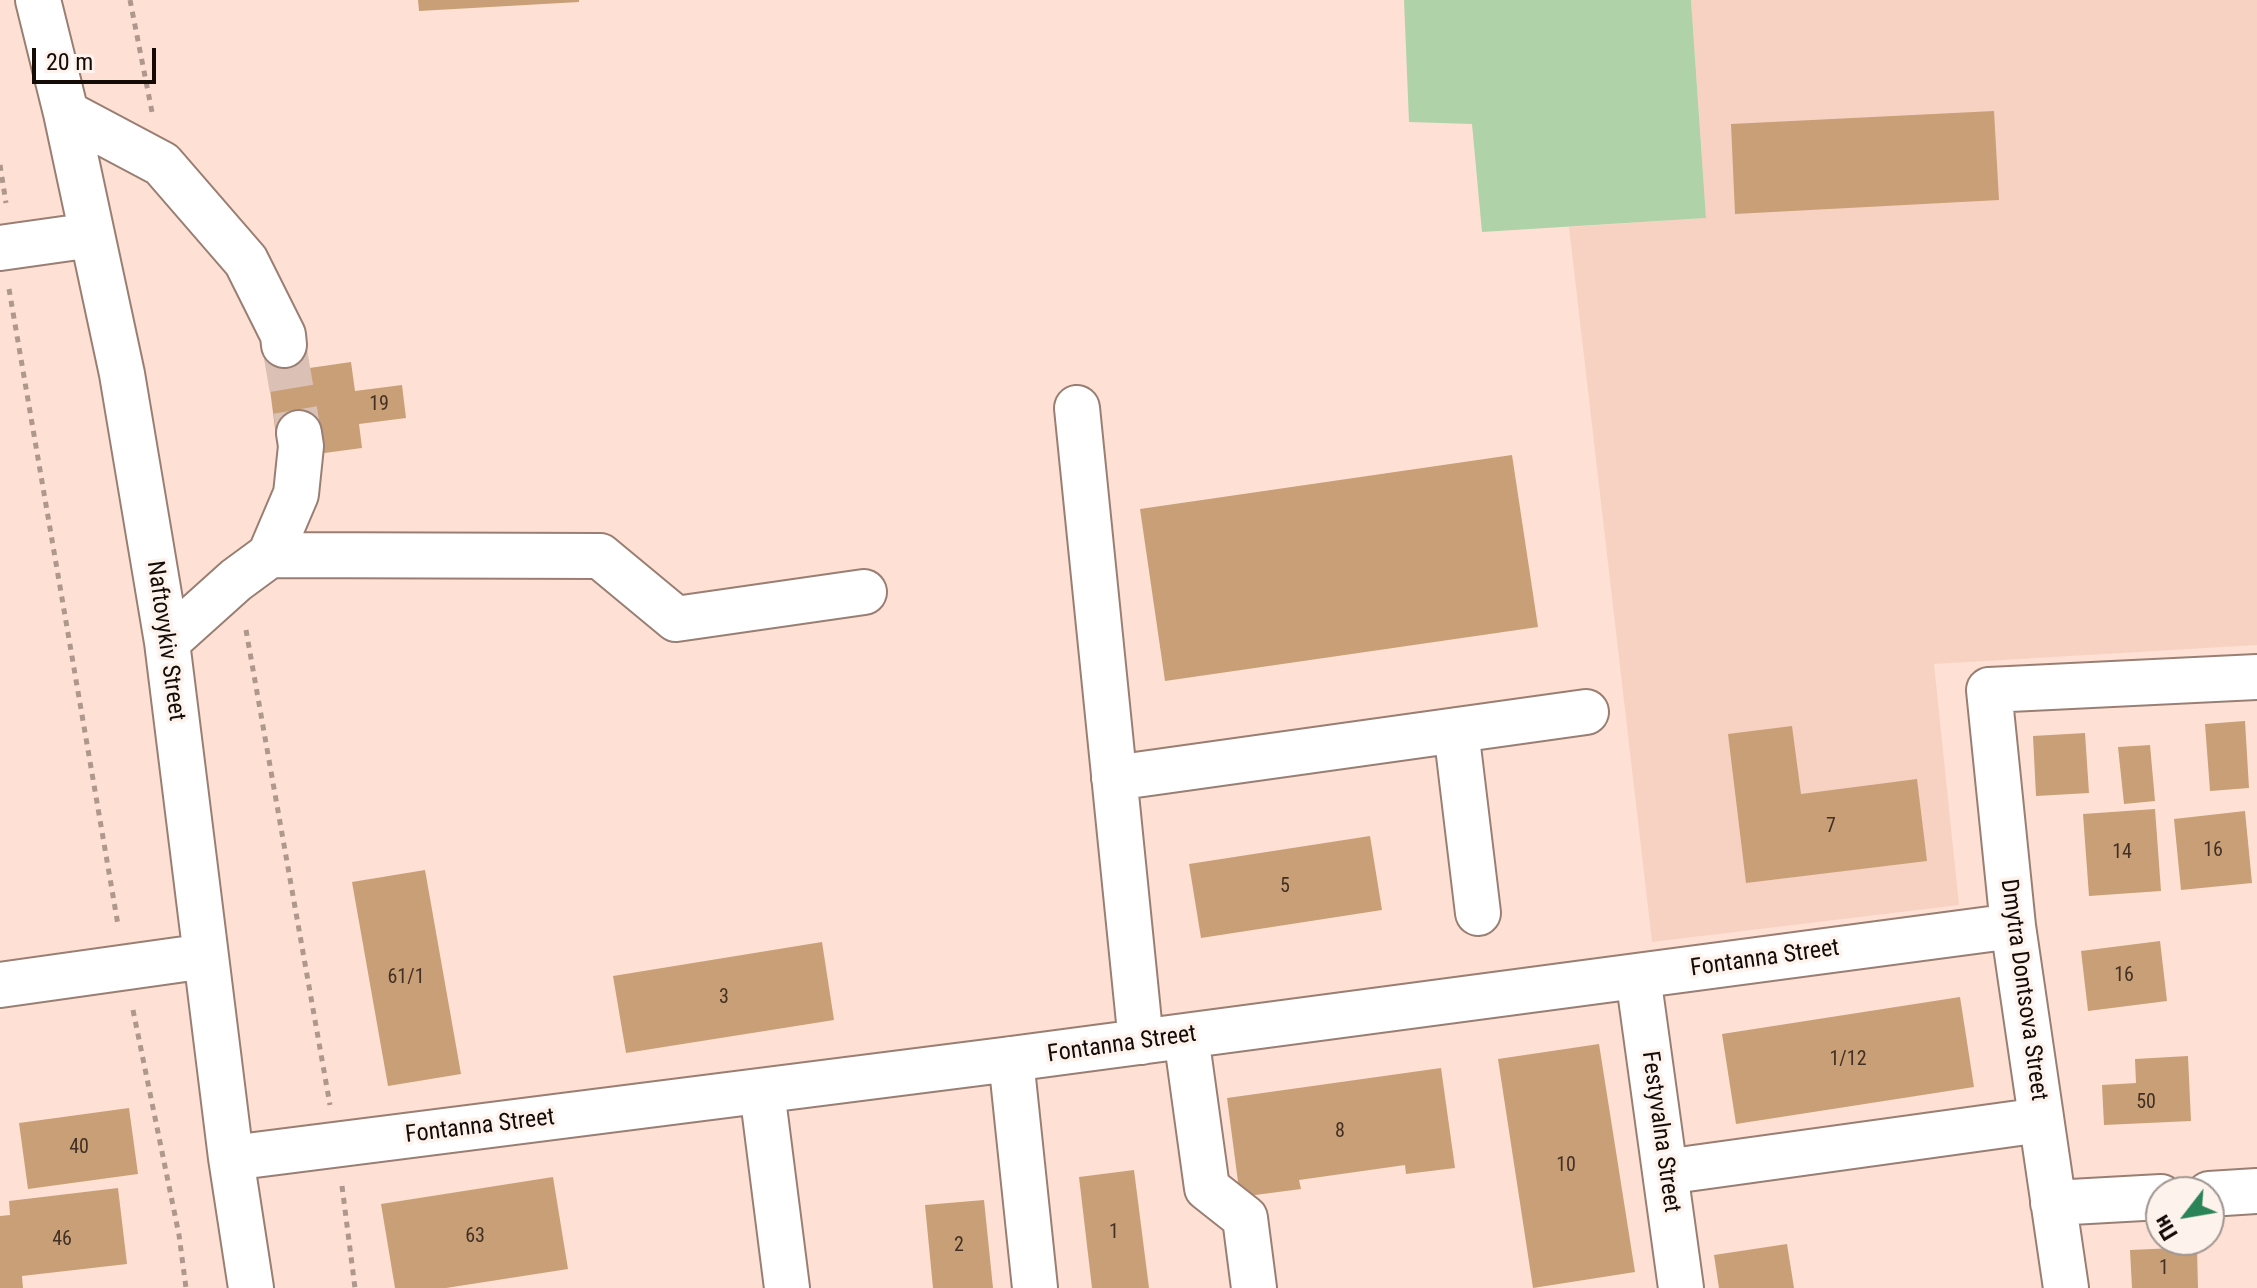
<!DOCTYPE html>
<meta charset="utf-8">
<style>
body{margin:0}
#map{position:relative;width:2257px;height:1288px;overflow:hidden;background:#fee1d4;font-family:"Roboto Condensed",sans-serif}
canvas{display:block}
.north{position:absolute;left:2145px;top:1176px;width:80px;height:80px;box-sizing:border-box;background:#fef2ed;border:2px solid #a09691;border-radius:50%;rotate:239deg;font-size:22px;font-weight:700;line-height:32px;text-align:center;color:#140b07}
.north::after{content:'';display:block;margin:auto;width:28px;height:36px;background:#2b8358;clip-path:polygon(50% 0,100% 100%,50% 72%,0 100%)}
.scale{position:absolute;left:32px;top:48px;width:124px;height:36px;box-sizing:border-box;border:4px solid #140b07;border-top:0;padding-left:10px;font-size:24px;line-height:28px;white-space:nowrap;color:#140b07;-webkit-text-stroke:6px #fef2ed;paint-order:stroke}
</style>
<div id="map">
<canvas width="2257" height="1288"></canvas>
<div class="north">Пн</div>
<div class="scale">20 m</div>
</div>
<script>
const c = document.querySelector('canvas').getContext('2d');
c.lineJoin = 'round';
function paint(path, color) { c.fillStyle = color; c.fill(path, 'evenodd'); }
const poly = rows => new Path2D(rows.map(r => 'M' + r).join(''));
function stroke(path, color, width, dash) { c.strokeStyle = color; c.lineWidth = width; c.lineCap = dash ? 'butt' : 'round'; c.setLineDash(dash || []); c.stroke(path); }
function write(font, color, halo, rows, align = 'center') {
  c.font = font + ' "Roboto Condensed",sans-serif'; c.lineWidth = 7; c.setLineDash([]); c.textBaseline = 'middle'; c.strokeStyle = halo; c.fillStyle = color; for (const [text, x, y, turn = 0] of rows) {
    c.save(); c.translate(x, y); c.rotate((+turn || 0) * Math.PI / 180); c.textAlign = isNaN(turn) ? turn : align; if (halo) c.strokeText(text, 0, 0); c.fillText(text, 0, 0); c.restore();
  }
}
paint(poly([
 [1691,0,2257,0,2257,645,1934,664,1959,905,1652,942,1569,227,1706,218]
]), '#f7d2c2');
paint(poly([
 [1404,0,1691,0,1706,218,1482,232,1472,124,1409,122]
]), '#afd2a9');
paint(poly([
 [418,0,579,0,579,2,419,11],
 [1994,111,1999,200,1735,214,1731,124],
 [351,362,355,391,402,385,406,418,359,424,362,448,279,459,268,374],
 [1512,455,1538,627,1165,681,1140,509],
 [2245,721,2249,788,2210,791,2205,724],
 [1792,726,1801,794,1917,779,1927,861,1746,883,1728,734],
 [2085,733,2089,793,2036,796,2033,736],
 [2150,745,2155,801,2124,804,2118,747],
 [2155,809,2161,891,2089,896,2083,814],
 [2245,811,2252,883,2181,890,2174,819],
 [1370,836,1382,910,1201,938,1189,864],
 [425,870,461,1074,388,1086,352,882],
 [2160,941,2167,1001,2088,1011,2081,951],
 [822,942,834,1020,626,1053,613,976],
 [1960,997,1974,1087,1736,1124,1722,1034],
 [1599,1044,1635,1272,1533,1288,1498,1059],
 [2188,1056,2191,1121,2104,1125,2102,1085,2136,1083,2135,1059],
 [1441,1068,1455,1168,1406,1174,1405,1165,1299,1180,1301,1189,1240,1197,1227,1098],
 [129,1108,138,1174,28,1189,19,1123],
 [1134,1170,1149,1288,1092,1288,1079,1177],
 [553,1177,568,1269,446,1288,395,1288,381,1204],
 [118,1188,127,1264,22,1276,23,1288,0,1288,0,1216,10,1215,9,1201],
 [984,1200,993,1288,933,1288,925,1205],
 [1787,1244,1794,1288,1719,1288,1714,1255],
 [2197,1247,2198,1288,2132,1288,2130,1250]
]), '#c99f77');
stroke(poly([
 [284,345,299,433]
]), '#dbc1b5', 44, [44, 22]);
const minor = poly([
 [38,0,66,113,122,374,167,642,231,1158,251,1288],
 [66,113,162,164,246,261,283,335,284,345],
 [0,248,92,235],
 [1077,408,1141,1042],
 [270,555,600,556,676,619,864,592],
 [167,642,236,580,270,555,296,494,301,446,299,433],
 [1456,730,1478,913],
 [1114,778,1586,712],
 [1638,976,1681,1288],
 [0,985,206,956],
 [1186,1036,1207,1188,1245,1218,1254,1288],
 [1011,1059,1035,1288],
 [762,1091,787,1288],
 [231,1158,1011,1059,2013,926],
 [1665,1172,2041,1120],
 [2209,1194,2257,1191],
 [2053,1203,2161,1197],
 [2066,1288,2013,926,1989,690,2257,677]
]);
stroke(minor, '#997f73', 48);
stroke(poly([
 [130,0,152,112],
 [0,165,6,203],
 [9,289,118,925],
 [246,630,330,1105],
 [133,1010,179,1235,186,1288],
 [342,1186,355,1288]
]), '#ae988e', 5, [6, 6]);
stroke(minor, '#fff', 44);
write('20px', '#413023', null, [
 ["19",379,405],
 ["7",1831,827],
 ["16",2213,851],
 ["14",2122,853],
 ["5",1285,887],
 ["16",2124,976],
 ["61/1",406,978],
 ["3",724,998],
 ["1/12",1848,1060],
 ["50",2146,1103],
 ["8",1340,1132],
 ["40",79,1148],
 ["10",1566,1166],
 ["1",1114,1233],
 ["63",475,1237],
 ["46",62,1240],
 ["2",959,1246],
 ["1",2164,1269]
]);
write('24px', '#140b07', '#fef2ed', [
 ["Naftovykiv Street",165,641,82],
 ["Fontanna Street",1765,959,-8],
 ["Dmytra Dontsova Street",2023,990,82],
 ["Fontanna Street",1122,1045,-8],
 ["Fontanna Street",480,1127,-7],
 ["Festyvalna Street",1660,1132,82]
]);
</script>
